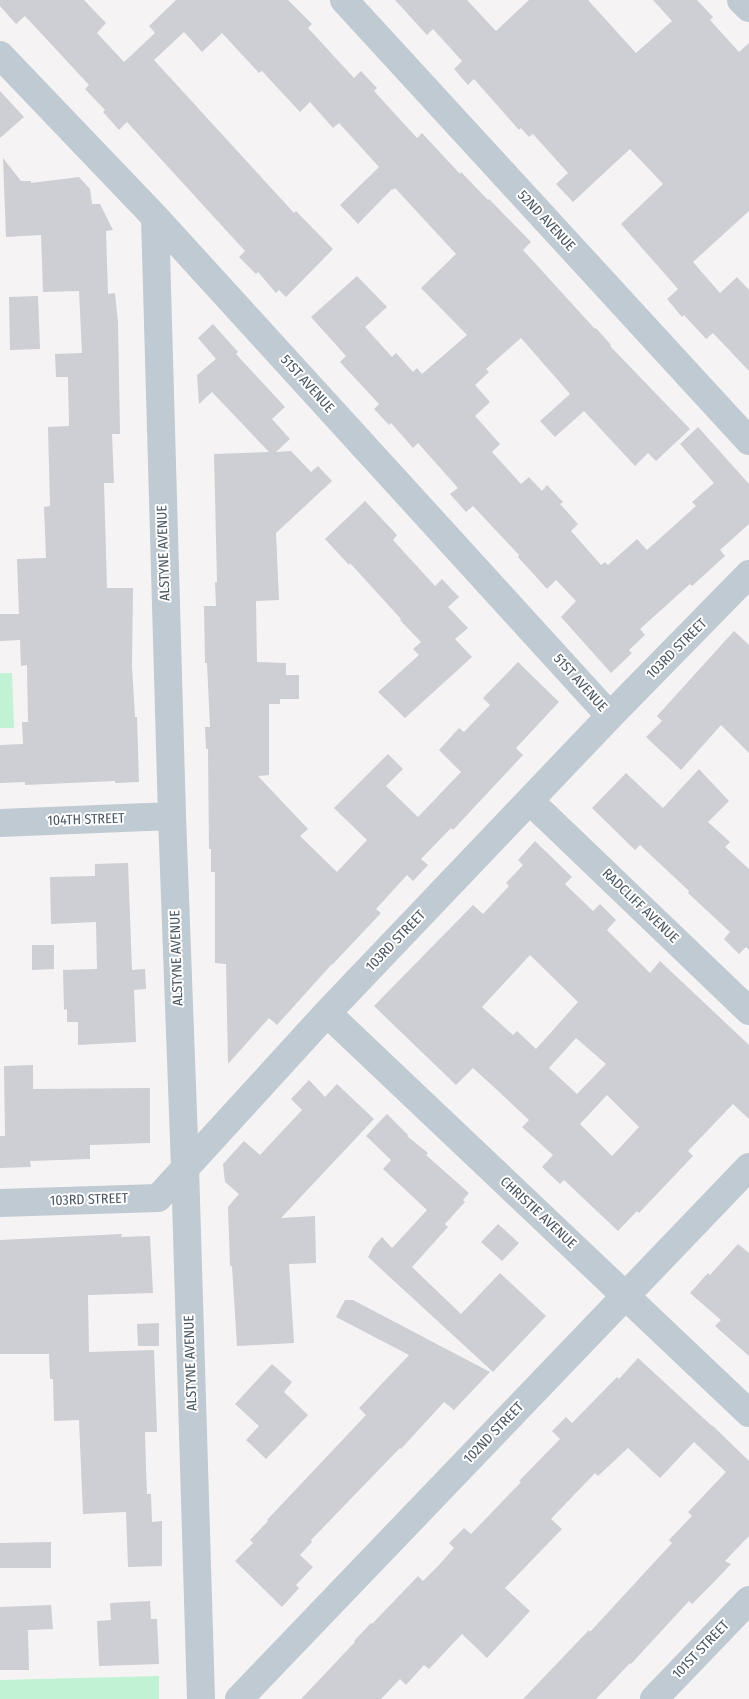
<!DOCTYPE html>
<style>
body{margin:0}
canvas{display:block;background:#f5f3f3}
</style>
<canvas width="749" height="1699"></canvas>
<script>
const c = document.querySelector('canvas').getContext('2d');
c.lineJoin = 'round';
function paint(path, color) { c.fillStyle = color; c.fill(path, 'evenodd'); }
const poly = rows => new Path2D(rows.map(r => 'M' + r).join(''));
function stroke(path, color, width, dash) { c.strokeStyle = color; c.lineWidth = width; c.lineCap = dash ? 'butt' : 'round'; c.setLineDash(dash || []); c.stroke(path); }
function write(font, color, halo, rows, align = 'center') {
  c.font = font + ' "Fira Sans Condensed",sans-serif'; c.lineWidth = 4; c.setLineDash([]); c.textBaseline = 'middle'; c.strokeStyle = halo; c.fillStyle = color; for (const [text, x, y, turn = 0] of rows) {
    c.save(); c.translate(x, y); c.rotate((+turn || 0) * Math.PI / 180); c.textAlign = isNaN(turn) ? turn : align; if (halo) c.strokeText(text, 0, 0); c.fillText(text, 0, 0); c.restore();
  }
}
paint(poly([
 [0,673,12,673,14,728,0,728],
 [159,1676,159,1699,0,1699,0,1680]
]), '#c1f2d4');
paint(poly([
 [0,0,84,0,106,23,97,33,124,62,155,33,149,26,176,0,288,0,312,24,308,28,354,78,361,71,377,88,374,91,417,138,422,133,460,174,461,172,488,200,489,199,531,242,523,250,595,329,596,328,611,345,610,346,690,429,656,461,648,453,635,466,584,411,555,437,540,421,570,394,521,338,486,369,489,372,475,385,490,402,475,416,500,444,492,452,521,484,529,477,542,491,547,485,563,502,560,504,578,524,571,531,601,565,605,562,608,565,637,539,647,550,696,506,692,502,714,483,680,444,698,427,749,484,749,524,720,550,725,556,692,586,690,584,640,629,645,635,629,650,632,653,611,673,561,617,576,601,556,580,547,589,518,557,519,555,473,506,466,512,450,494,458,488,418,443,413,448,391,423,389,425,374,409,379,404,340,362,346,356,311,317,357,276,387,307,365,327,392,357,396,353,413,372,417,368,422,374,467,335,421,288,456,254,395,188,393,190,392,189,358,224,340,205,379,167,339,123,333,128,310,102,300,112,262,71,259,73,222,33,202,52,184,32,154,60,294,213,296,211,333,249,286,297,279,290,276,293,258,272,256,274,239,257,245,251,127,122,119,130,103,112,105,110,85,89,89,85,25,16,16,24,0,6],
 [395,0,467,0,496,31,529,0,588,0,636,53,672,21,653,0,697,0,713,17,710,20,739,52,749,43,749,211,693,262,720,293,737,277,749,290,749,371,713,333,706,339,684,315,682,317,667,299,678,289,621,224,663,184,630,149,573,202,556,184,568,173,533,134,529,137,521,128,519,130,474,79,468,85,454,69,462,61,433,29,427,35],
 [0,91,24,117,0,138],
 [3,158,21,181,31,181,31,183,79,177,90,189,92,204,100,204,113,230,106,231,108,294,115,293,118,322,120,434,112,434,114,483,104,483,107,588,133,588,132,666,135,717,137,717,139,782,115,783,115,781,25,785,25,782,0,783,0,745,23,744,22,722,28,722,27,665,21,666,20,640,0,641,0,614,19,614,17,559,46,558,44,507,50,506,48,427,69,426,68,377,56,377,55,354,82,353,79,291,43,292,41,235,6,237],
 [38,296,40,349,10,350,9,297],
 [213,324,238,352,236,354,285,407,272,419,290,439,276,452,291,451,311,472,318,466,332,481,276,533,279,600,256,601,257,662,286,663,286,675,299,675,299,699,280,699,280,704,269,704,269,775,258,776,308,829,300,836,337,872,367,840,334,808,388,754,403,769,386,786,418,817,461,772,439,750,459,728,464,732,490,705,483,698,518,662,559,702,516,748,523,755,453,830,451,828,421,859,428,865,413,881,407,875,376,909,381,913,332,965,332,964,277,1025,269,1018,228,1064,226,964,215,963,215,872,211,872,211,849,209,849,208,749,206,749,205,727,210,727,207,663,205,663,204,606,216,606,215,582,217,582,214,454,269,452,212,392,199,404,197,375,216,359,198,338],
 [365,501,397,535,393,540,435,586,442,579,459,597,448,607,468,628,455,639,472,657,405,718,378,692,419,655,413,649,421,642,400,620,401,619,350,563,349,565,325,539],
 [734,631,749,645,749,753,721,725,681,770,646,737,662,721,657,716],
 [699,769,729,801,708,822,730,842,725,847,749,869,749,950,746,947,739,954,724,939,730,932,688,893,689,891,640,845,635,850,592,808,626,773,663,808],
 [535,841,572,877,565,884,593,911,600,904,616,920,607,930,650,973,660,961,749,1045,749,1119,733,1104,688,1151,693,1156,639,1213,637,1211,618,1231,564,1180,560,1184,542,1167,553,1155,522,1127,529,1120,496,1089,473,1068,456,1085,374,1006,473,905,483,914,509,886,506,883,523,865,518,860],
 [530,955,578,1002,536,1049,517,1031,513,1035,482,1007],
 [576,1038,606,1064,577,1094,549,1068],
 [607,1095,639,1127,612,1156,580,1124],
 [128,863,132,970,145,969,146,989,134,990,136,1042,78,1045,78,1022,67,1022,67,1009,64,1010,63,970,97,969,96,922,51,924,50,877,95,876,95,864],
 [32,945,54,945,54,969,32,970],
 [33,1065,33,1089,150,1088,150,1143,90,1145,90,1159,30,1161,31,1167,0,1168,0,1136,5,1136,4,1066],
 [309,1080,325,1097,337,1084,374,1119,281,1218,315,1216,316,1263,289,1264,294,1343,237,1346,232,1266,230,1266,228,1207,239,1194,225,1182,223,1164,244,1141,260,1155,302,1110,291,1099],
 [387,1114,408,1135,407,1136,428,1153,426,1155,469,1193,463,1200,465,1202,445,1224,448,1227,412,1267,461,1314,500,1273,546,1316,493,1372,368,1257,373,1247,382,1237,392,1248,427,1210,383,1169,391,1160,366,1136],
 [498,1224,519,1243,502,1261,481,1242],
 [122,1234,121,1237,150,1236,153,1293,88,1295,89,1352,154,1350,157,1432,145,1432,146,1468,147,1494,151,1494,152,1522,162,1521,162,1566,128,1567,126,1512,83,1514,79,1420,54,1421,53,1379,50,1379,49,1354,0,1354,0,1240],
 [738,1244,749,1253,749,1356,715,1326,721,1320,690,1293,708,1273,710,1275],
 [345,1300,353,1300,490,1372,454,1410,444,1402,401,1449,400,1448,311,1540,312,1542,300,1555,313,1567,296,1585,299,1588,282,1607,235,1561,253,1543,250,1540,268,1521,267,1520,366,1415,359,1408,409,1355,336,1317],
 [159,1323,159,1346,138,1346,137,1324],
 [638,1358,712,1426,713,1426,749,1461,749,1536,725,1561,731,1564,714,1582,692,1604,689,1601,631,1664,630,1663,596,1699,523,1699,589,1630,590,1632,672,1543,669,1540,692,1516,688,1512,726,1472,694,1442,660,1478,628,1448,598,1476,595,1473,551,1519,562,1529,505,1588,530,1611,487,1658,462,1634,429,1669,424,1665,406,1685,400,1679,381,1699,301,1699,355,1642,354,1641,371,1623,372,1624,418,1576,423,1581,439,1565,454,1548,449,1543,464,1528,471,1534,521,1482,519,1481,560,1439,552,1431,566,1417,572,1423,617,1377,619,1379],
 [272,1364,292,1382,284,1392,308,1415,266,1459,246,1440,259,1426,235,1404],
 [51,1542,51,1568,0,1568,0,1543],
 [150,1601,151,1619,157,1619,159,1664,99,1666,97,1621,111,1620,110,1603],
 [51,1605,53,1629,28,1630,29,1670,0,1670,0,1607]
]), '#cdcfd5');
stroke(poly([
 [344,0,749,441],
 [741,0,749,8],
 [0,55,155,217,610,716],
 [155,217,172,816,185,1167,201,1699],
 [530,801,749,1011],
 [0,823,172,816],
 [327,1013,749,1413],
 [0,1203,158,1198,327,1013,610,716,749,574],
 [239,1699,749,1167],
 [654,1699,749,1600]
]), '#c0cad2', 28);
write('14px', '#495662', '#fff', [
 ["52ND AVENUE",546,221,47],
 ["51ST AVENUE",307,384,48],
 ["ALSTYNE AVENUE",164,553,-92],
 ["103RD STREET",677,649,-45],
 ["51ST AVENUE",580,683,48],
 ["104TH STREET",86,820,-2],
 ["RADCLIFF AVENUE",640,906,44],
 ["103RD STREET",396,941,-46],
 ["ALSTYNE AVENUE",177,958,-92],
 ["103RD STREET",89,1200,-2],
 ["CHRISTIE AVENUE",538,1213,43],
 ["ALSTYNE AVENUE",191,1363,-92],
 ["102ND STREET",494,1433,-46],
 ["101ST STREET",701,1650,-46]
]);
</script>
